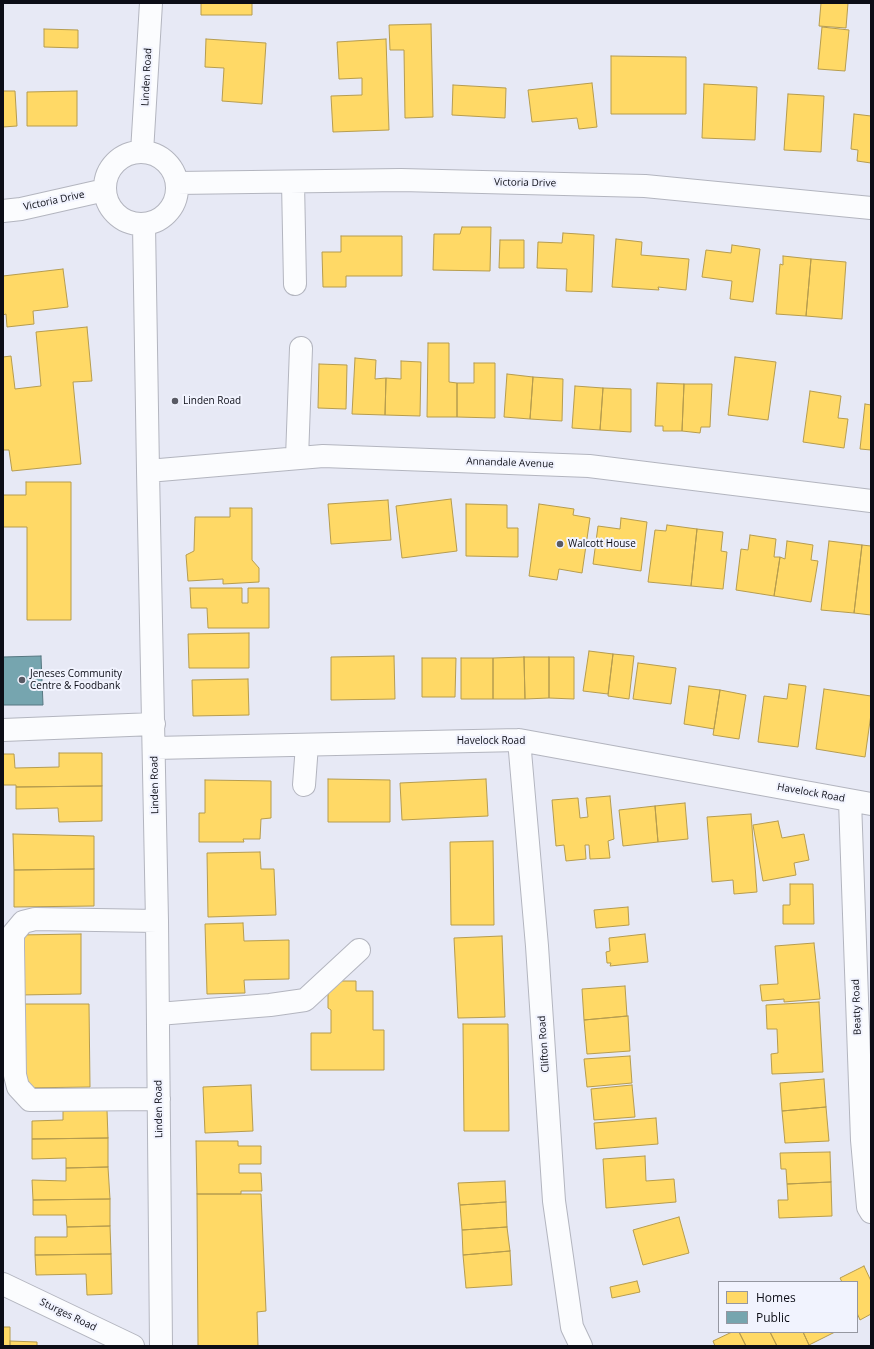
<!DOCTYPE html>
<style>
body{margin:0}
#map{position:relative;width:874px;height:1349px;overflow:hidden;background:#e7e9f5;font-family:"Open Sans",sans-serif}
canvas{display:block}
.frame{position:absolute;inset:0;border:4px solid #0c0d16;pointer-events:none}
.legend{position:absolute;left:718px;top:1281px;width:140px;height:52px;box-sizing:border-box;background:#f1f3fe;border:1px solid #9597a1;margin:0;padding:5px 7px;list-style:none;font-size:12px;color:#0c0d16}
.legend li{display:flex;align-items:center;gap:8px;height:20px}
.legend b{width:20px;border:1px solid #9597a1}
</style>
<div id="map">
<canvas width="874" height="1349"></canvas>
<div class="frame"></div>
<ul class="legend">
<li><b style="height:11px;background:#ffd966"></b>Homes</li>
<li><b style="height:11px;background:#76a5af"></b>Public</li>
</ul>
</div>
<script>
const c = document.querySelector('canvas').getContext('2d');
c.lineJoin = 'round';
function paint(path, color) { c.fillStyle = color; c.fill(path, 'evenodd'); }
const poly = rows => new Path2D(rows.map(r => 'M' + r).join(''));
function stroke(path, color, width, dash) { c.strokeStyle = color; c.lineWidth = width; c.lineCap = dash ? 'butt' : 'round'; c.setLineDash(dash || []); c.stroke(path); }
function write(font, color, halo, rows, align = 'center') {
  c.font = font + ' "Open Sans",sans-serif'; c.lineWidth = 4; c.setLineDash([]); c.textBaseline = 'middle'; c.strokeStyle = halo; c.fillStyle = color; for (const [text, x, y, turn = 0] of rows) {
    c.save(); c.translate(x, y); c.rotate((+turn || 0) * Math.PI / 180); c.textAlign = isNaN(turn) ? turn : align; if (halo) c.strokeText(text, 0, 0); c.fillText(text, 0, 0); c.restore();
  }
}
const homes = poly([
 [201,3,252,3,252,15,201,15,201,3],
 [821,3,848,3,846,28,819,26,821,3],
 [431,24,433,117,405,118,404,50,390,50,389,25,431,24],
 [822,27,849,30,845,71,818,69,822,27],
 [44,29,78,30,78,48,44,47,44,29],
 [206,39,266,43,262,104,222,101,224,68,205,67,206,39],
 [386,39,389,130,333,132,331,96,362,95,362,78,339,79,337,42,386,39],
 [611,56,686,57,686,114,611,114,611,56],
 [592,83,597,127,579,129,577,118,532,122,528,90,592,83],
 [704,84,757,87,755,140,702,138,704,84],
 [453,85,506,88,505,118,452,115,453,85],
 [3,91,15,91,17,126,3,127,3,91],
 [77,91,77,126,27,126,27,92,77,91],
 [788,94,824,96,821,152,784,150,788,94],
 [854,114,871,116,871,163,857,161,858,150,851,149,854,114],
 [462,227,491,227,490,271,433,270,434,234,460,234,462,227],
 [563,233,594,235,592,292,566,291,567,269,537,268,538,242,562,243,563,233],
 [341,236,402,236,402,276,346,276,346,287,323,287,322,252,341,252,341,236],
 [616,239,642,242,641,255,689,259,686,290,658,287,659,290,612,287,616,239],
 [500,240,524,240,524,268,499,268,500,240],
 [732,245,760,249,753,302,730,299,732,281,702,277,706,250,731,253,732,245],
 [783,256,811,259,806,316,776,314,780,264,783,265,783,256],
 [811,259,846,262,842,319,806,316,811,259],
 [63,269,68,307,33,311,34,324,7,327,6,314,3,315,3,276,63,269],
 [87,327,92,381,73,382,81,464,12,471,9,450,3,450,3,357,11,356,15,389,41,386,36,332,87,327],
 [428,343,449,343,449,382,457,383,457,417,427,417,428,343],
 [735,357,776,362,768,420,728,415,735,357],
 [355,358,376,360,375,379,386,378,385,415,352,414,355,358],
 [401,361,421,362,420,416,385,415,386,378,401,379,401,361],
 [474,363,495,363,495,418,457,417,457,383,474,383,474,363],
 [319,364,347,365,346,409,318,408,319,364],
 [507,374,533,377,530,419,504,417,507,374],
 [533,377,563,379,562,421,530,419,533,377],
 [657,383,684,384,682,431,663,431,663,426,655,426,657,383],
 [684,384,712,384,710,427,701,427,700,433,682,431,684,384],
 [575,386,603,388,600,430,572,428,575,386],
 [603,388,631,389,631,432,600,430,603,388],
 [810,391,841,396,838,418,848,419,844,448,803,442,810,391],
 [865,404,871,405,871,450,860,449,865,404],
 [26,482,71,482,71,620,27,620,27,527,3,527,3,495,26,495,26,482],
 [451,499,457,551,402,558,396,506,451,499],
 [388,500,391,540,331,544,328,504,388,500],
 [466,504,507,505,507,528,518,528,518,557,466,556,466,504],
 [539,504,574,509,573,515,590,518,582,573,559,569,557,580,529,576,539,504],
 [230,508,252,508,252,560,259,568,259,582,223,584,223,579,188,581,186,555,194,551,195,517,230,517,230,508],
 [621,518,647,522,641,571,593,564,598,526,620,529,621,518],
 [667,525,697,529,691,586,648,582,655,530,666,531,667,525],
 [697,529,723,532,721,551,727,552,723,589,691,586,697,529],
 [750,535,776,539,774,557,780,557,774,596,736,590,741,549,748,550,750,535],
 [787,541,813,545,811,560,818,561,811,602,774,596,780,557,785,559,787,541],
 [829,541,862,545,854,613,821,610,829,541],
 [862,545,871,546,871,615,854,613,862,545],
 [190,588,242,588,242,603,248,603,248,588,269,588,269,628,208,628,207,608,191,608,190,588],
 [249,633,249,668,189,668,188,634,249,633],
 [589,651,613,654,608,694,583,691,589,651],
 [613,654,634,656,629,699,608,696,613,654],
 [394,656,395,699,331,700,331,657,394,656],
 [524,657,549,657,549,698,525,699,524,657],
 [524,657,525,699,493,699,493,658,524,657],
 [549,657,574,657,574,699,549,698,549,657],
 [422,658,456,658,455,697,422,697,422,658],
 [461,658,493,658,493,699,461,699,461,658],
 [638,663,676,668,671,704,633,699,638,663],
 [248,679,249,715,193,716,192,680,248,679],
 [789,684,806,686,798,747,758,742,764,696,787,699,789,684],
 [689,686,720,690,714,729,684,724,689,686],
 [824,689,871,696,871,714,865,757,816,749,824,689],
 [720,690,746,695,739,739,713,735,720,690],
 [59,753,102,753,102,786,16,787,16,785,3,785,3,754,14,754,15,768,59,767,59,753],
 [328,779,390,780,390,822,328,822,328,779],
 [486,779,488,816,402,820,400,783,486,779],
 [205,780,271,781,271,818,261,819,260,839,243,839,244,842,199,842,199,813,205,813,205,780],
 [102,786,102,821,59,822,58,808,16,809,16,787,102,786],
 [610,796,614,839,608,841,610,858,590,859,589,845,585,845,586,859,566,861,564,845,556,846,552,800,578,798,580,818,588,817,586,798,610,796],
 [685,803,688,839,658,842,655,806,685,803],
 [655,806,658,842,623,846,619,810,655,806],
 [751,814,757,892,734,894,733,880,712,882,707,817,751,814],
 [778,821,782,838,804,834,809,860,794,863,796,875,763,881,753,825,778,821],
 [13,834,94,836,94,869,14,870,13,834],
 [493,841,494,925,451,925,450,842,493,841],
 [260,852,261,869,274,869,276,915,208,917,207,853,260,852],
 [94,869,94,906,14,907,14,870,94,869],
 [790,884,813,884,814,924,783,924,783,905,790,905,790,884],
 [628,907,629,925,596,928,594,910,628,907],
 [243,923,244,941,289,940,289,979,244,980,245,993,207,994,205,924,243,923],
 [81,934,81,994,19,995,18,935,81,934],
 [645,934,648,962,610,966,611,963,607,963,606,952,610,951,609,938,645,934],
 [502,936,505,1017,458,1018,454,938,502,936],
 [814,943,820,999,784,1002,784,999,762,1001,760,985,778,984,775,946,814,943],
 [331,981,356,981,356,991,373,991,373,1030,384,1030,384,1070,311,1070,311,1033,331,1033,331,1010,328,1008,328,990,331,981],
 [625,986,627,1016,584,1020,582,989,625,986],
 [819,1002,823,1072,772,1074,771,1054,778,1053,777,1029,767,1029,766,1005,819,1002],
 [20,1004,89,1004,90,1087,21,1088,20,1004],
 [628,1016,630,1051,587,1054,584,1020,628,1016],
 [463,1024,508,1024,509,1131,464,1131,463,1024],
 [630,1056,632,1083,587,1087,584,1059,630,1056],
 [824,1079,826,1107,782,1111,780,1083,824,1079],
 [251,1085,253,1131,205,1133,203,1087,251,1085],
 [632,1085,635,1117,594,1120,591,1089,632,1085],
 [826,1107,829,1141,785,1143,782,1111,826,1107],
 [107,1110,108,1138,32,1139,32,1121,63,1120,63,1111,107,1110],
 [656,1118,658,1144,596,1149,594,1123,656,1118],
 [108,1138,108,1167,66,1168,66,1158,32,1159,32,1139,108,1138],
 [196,1141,238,1141,238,1146,261,1146,261,1164,239,1164,239,1173,261,1173,262,1191,241,1191,241,1194,197,1194,196,1141],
 [830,1152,831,1182,787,1184,786,1169,781,1169,780,1153,830,1152],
 [645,1156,646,1181,674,1179,676,1202,606,1208,603,1159,645,1156],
 [108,1167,110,1199,33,1200,32,1180,66,1181,66,1168,108,1167],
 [505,1181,506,1202,460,1205,458,1183,505,1181],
 [831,1182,832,1216,779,1218,778,1200,788,1200,787,1184,831,1182],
 [197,1194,261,1194,266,1311,257,1312,258,1346,198,1346,197,1194],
 [110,1199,110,1226,67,1227,66,1215,33,1215,33,1200,110,1199],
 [506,1202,507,1227,462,1230,460,1205,506,1202],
 [679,1217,689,1253,643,1265,633,1230,679,1217],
 [110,1226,111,1254,35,1255,35,1237,67,1237,67,1227,110,1226],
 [507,1227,510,1251,463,1255,462,1230,507,1227],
 [510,1251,512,1285,466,1288,463,1255,510,1251],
 [111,1254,112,1294,87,1295,86,1274,36,1275,35,1255,111,1254],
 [864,1266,871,1281,871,1314,860,1320,857,1313,857,1282,842,1282,840,1278,864,1266],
 [637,1281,640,1292,612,1298,610,1287,637,1281],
 [3,1327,10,1327,10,1346,3,1346,3,1327],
 [732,1332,739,1332,746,1346,715,1346,713,1341,732,1332],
 [739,1332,770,1332,777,1346,746,1346,739,1332],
 [770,1332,803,1332,809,1345,807,1346,777,1346,770,1332],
 [803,1332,835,1332,809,1345,803,1332],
 [10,1341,37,1342,37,1346,10,1346,10,1341]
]);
paint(homes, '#ffd966');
stroke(homes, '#b69c4e', 1);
const public = poly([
 [41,656,43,705,3,705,3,657,41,656]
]);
paint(public, '#76a5af');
stroke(public, '#567781', 1);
const minor = poly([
 '105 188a36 36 0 1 1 72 0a36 36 0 1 1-72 0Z',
 [142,152,151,3],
 [293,182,295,284],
 [177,183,401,180,645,186,871,208],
 [3,211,21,209,105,190],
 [144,225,148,471,157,921,161,1346],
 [297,458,301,348],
 [148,471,323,456,589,466,871,501],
 [3,730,154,724],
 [519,740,537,946,554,1201,572,1327,581,1346],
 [154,748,519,740,871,804],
 [304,785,307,745],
 [850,801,862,1140,868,1207,871,1212],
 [157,921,35,919,23,922,13,934,13,947,15,1075,18,1087,30,1100,159,1099],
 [158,1014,270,1005,305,1000,359,950],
 [3,1284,133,1346]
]);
stroke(minor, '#b3b5bf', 24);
stroke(minor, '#fbfcfe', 22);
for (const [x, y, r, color] of [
 [175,401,4,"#595a64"],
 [560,544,4,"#595a64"],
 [22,680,4,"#595a64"]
]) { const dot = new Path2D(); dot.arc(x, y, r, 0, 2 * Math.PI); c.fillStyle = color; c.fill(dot); stroke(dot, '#f1f3fe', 1.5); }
write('10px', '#0c0d16', '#f1f3fe', [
 ["Linden Road",147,77,-87],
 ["Victoria Drive",525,183,1],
 ["Victoria Drive",54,201,-12],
 ["Annandale Avenue",510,463,2],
 ["Havelock Road",491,741],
 ["Linden Road",155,785,-91],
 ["Havelock Road",811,793,10],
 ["Beatty Road",857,1007,-92],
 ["Clifton Road",544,1044,-94],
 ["Linden Road",159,1109,-91],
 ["Sturges Road",68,1315,26]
]);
write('10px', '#0c0d16', '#f1f3fe', [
 ["Linden Road",183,401],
 ["Walcott House",568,544],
 ["Jeneses Community",30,674],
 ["Centre & Foodbank",30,686]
], 'left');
</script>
